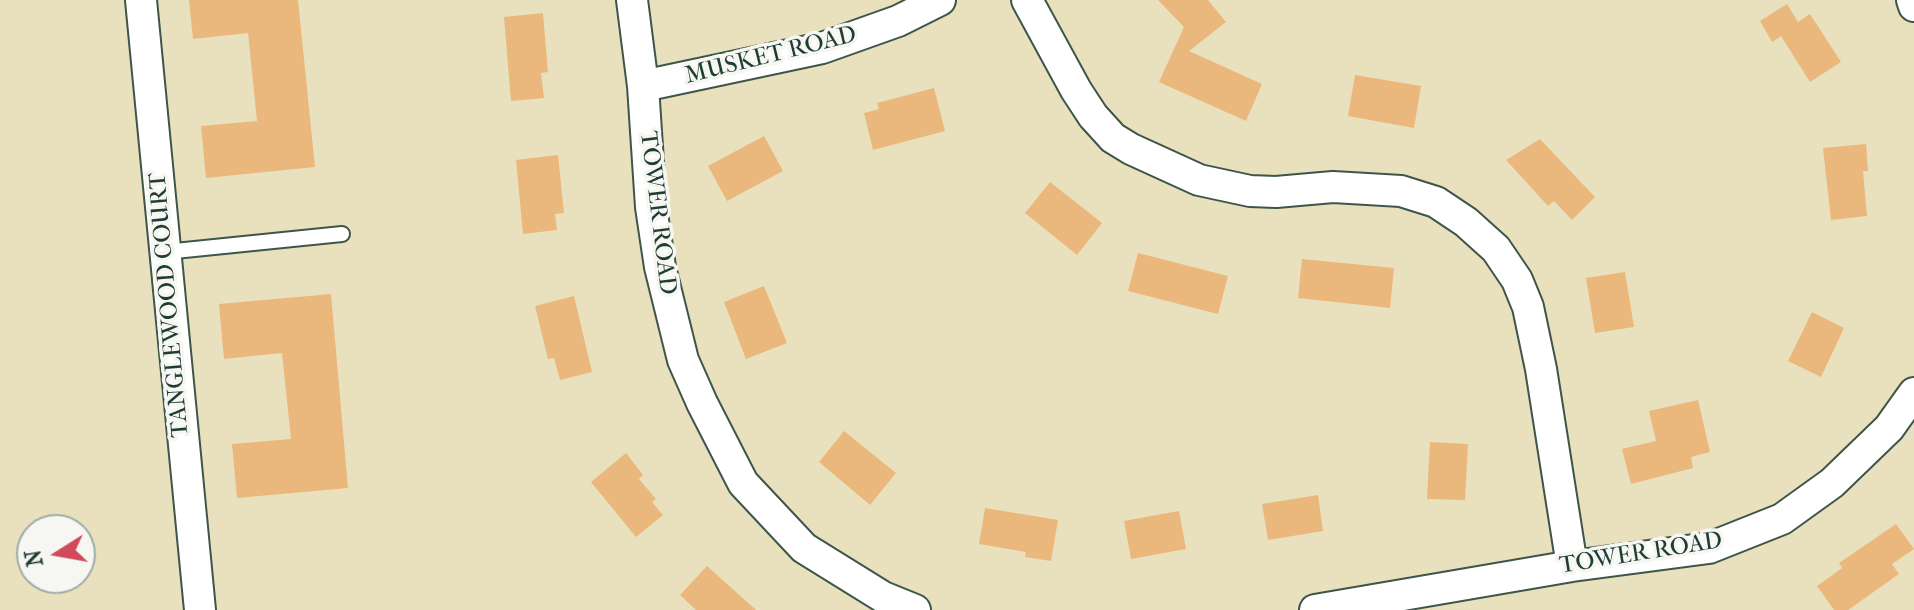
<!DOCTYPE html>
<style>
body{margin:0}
#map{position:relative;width:1914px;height:610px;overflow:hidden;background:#e9e1be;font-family:"IM FELL French Canon",serif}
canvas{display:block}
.north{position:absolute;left:16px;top:514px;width:80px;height:80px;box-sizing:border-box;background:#f6f6f2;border:2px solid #a0aca6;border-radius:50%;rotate:259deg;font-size:22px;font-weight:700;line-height:32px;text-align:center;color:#1f3d34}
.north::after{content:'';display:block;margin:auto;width:28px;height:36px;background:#d1495b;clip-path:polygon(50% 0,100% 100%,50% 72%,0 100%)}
</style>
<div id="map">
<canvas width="1914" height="610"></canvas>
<div class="north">N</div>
</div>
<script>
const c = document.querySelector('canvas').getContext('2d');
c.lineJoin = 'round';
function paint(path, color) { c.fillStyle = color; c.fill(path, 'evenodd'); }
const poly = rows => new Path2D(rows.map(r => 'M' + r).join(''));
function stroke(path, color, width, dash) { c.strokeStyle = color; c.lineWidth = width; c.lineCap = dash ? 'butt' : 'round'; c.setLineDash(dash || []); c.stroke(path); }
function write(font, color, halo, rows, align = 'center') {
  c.font = font + ' "IM FELL French Canon",serif'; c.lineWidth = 7; c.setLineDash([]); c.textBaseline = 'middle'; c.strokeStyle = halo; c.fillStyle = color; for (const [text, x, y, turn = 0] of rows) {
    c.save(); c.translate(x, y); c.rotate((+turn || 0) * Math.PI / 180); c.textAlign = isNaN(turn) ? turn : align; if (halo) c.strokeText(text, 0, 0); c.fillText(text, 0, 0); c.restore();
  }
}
paint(poly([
 [189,0,298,0,315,167,206,178,201,126,257,121,248,33,193,39],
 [1158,0,1208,0,1226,22,1189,51,1262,84,1246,121,1159,82,1184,27],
 [1787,4,1798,22,1810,14,1841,62,1810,82,1781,36,1772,42,1760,21],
 [543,13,548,72,541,73,544,98,511,101,504,17],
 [1355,75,1421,86,1414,128,1348,116],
 [934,88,945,131,873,150,864,113,879,109,877,103],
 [764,136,783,171,727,201,708,166],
 [1540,139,1595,197,1572,220,1554,201,1548,206,1506,160],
 [1866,144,1868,171,1863,171,1867,216,1831,220,1823,148],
 [558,155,564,213,555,214,557,230,523,234,516,160],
 [1050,182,1102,223,1077,255,1025,213],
 [1138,253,1228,276,1218,314,1128,291],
 [1302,259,1394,268,1390,308,1298,298],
 [1625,272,1634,327,1595,333,1586,278],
 [764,286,787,343,746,359,724,302],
 [331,294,348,488,237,498,232,444,291,439,282,353,224,359,219,304],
 [574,296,592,372,560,380,554,358,548,359,535,306],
 [1812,312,1844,328,1821,377,1788,361],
 [1698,400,1710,452,1691,457,1693,468,1631,484,1622,449,1656,441,1649,411],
 [844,431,896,473,870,505,819,462],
 [1430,442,1468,444,1465,500,1427,499],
 [626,453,643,475,639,479,656,499,652,502,663,515,636,537,591,482],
 [1318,495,1323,531,1268,540,1262,504],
 [985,508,1058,520,1051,561,1025,557,1026,552,979,544],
 [1179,511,1186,549,1131,559,1124,521],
 [1896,524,1914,549,1892,564,1899,574,1848,610,1834,610,1817,586,1842,568,1839,563],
 [707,566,756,610,696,610,680,595]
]), '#eab87c');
const lane = poly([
 [165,252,342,234]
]);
const street = poly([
 [141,0,200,610],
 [632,0,643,86,651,207,660,267,683,360,702,403,743,483,804,548,883,597,915,610],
 [1027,0,1076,90,1093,116,1113,138,1131,149,1199,180,1250,191,1276,192,1333,187,1401,191,1436,202,1466,222,1496,249,1517,280,1528,307,1541,369,1572,566],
 [1912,0,1914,6],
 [643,86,822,48,898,21,940,0],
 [1315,610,1572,566,1709,548,1782,519,1832,483,1889,428,1914,393]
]);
stroke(lane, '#3d5649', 18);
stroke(street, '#3d5649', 34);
stroke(lane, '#fff', 14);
stroke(street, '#fff', 30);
write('24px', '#1f3d34', '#f6f6f2', [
 ["MUSKET ROAD",771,56,-14],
 ["TOWER ROAD",657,213,83],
 ["TANGLEWOOD COURT",170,305,-95],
 ["TOWER ROAD",1641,554,-9]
]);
</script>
